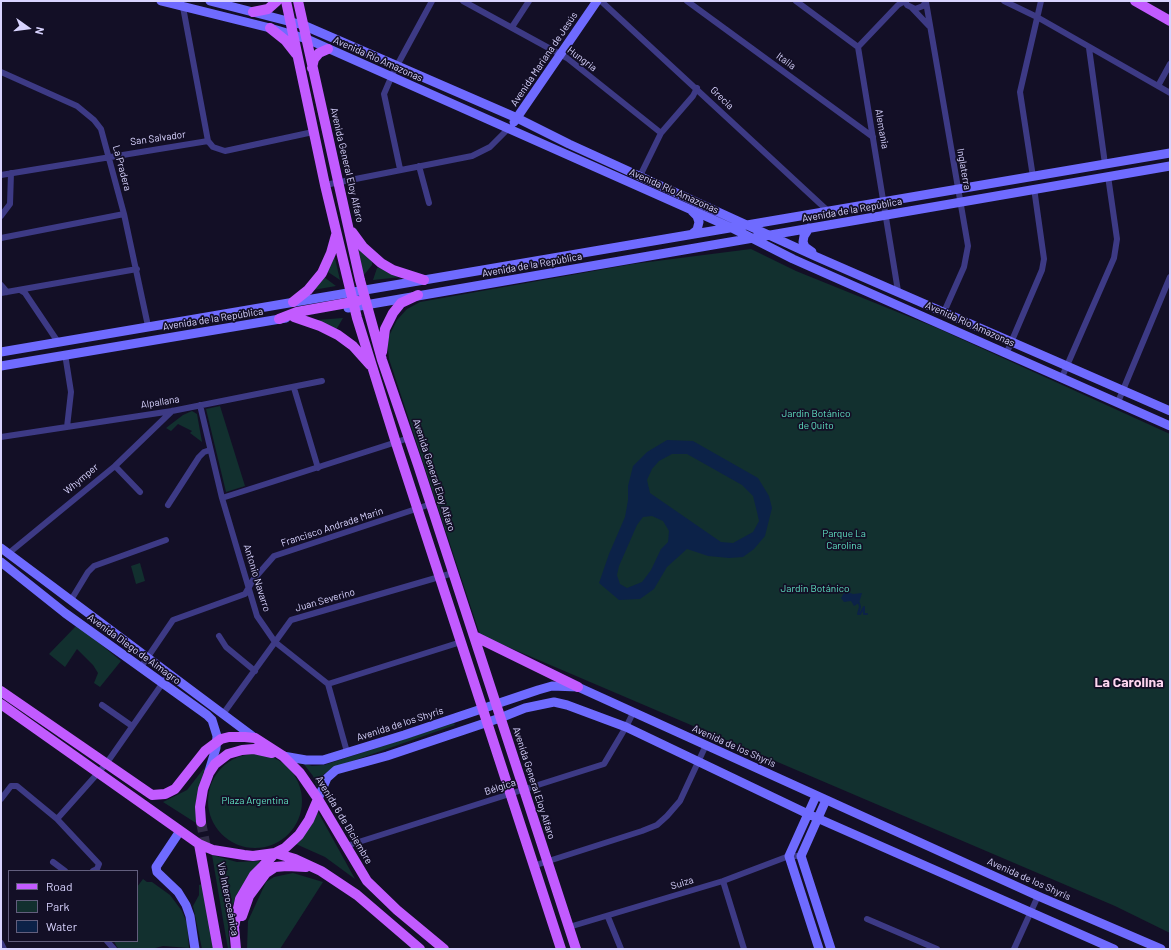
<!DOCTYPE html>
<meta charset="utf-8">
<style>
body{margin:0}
#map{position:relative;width:1171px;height:950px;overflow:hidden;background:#130f26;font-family:Barlow,sans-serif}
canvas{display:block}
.frame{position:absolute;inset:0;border:2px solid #d9d4ff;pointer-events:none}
.legend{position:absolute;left:8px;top:870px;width:130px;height:72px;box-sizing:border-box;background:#130f26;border:1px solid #625e7d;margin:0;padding:5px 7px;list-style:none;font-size:12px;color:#d9d4ff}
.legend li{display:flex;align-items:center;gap:8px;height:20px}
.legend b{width:20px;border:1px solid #625e7d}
.north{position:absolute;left:8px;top:8px;width:40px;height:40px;-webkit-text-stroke:3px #130f26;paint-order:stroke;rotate:104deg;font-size:11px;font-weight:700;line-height:16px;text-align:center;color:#d9d4ff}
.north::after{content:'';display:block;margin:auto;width:14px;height:18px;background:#d9d4ff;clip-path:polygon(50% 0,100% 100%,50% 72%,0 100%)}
</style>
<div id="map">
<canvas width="1171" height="950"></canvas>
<div class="frame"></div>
<ul class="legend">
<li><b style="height:5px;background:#c25bff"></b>Road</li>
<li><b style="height:11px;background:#12302f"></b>Park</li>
<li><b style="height:11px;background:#0c2248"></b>Water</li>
</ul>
<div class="north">N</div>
</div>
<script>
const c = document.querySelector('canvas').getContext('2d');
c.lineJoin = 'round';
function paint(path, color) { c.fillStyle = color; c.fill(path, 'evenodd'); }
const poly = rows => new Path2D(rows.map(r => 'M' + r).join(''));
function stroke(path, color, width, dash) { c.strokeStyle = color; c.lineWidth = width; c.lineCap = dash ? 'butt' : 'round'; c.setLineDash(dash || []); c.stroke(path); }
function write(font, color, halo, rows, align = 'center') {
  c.font = font + ' Barlow,sans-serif'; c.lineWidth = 3.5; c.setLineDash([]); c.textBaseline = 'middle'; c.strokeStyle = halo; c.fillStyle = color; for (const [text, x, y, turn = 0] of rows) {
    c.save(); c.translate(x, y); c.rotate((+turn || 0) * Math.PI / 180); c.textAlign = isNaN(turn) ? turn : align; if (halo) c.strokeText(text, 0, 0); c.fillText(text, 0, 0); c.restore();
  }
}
paint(poly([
 [357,244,372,262,372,265,364,275],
 [751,249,796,271,937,328,1170,434,1170,933,1115,906,480,635,389,359,387,340,397,320,407,309,420,302,633,264],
 [334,254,340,280,328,272],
 [381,267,401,277,373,280,377,268],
 [324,277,336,286,313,290],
 [343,318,336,330,317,320],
 [220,406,245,486,226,492,206,409],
 [192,411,197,414,202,442,190,433,192,431,178,424,171,431,166,428,183,415],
 [140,563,145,581,136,584,131,566],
 [77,625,121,661,100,687,94,683,98,673,93,665,77,649,65,667,49,654],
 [454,723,455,725,344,764,324,774,317,787,313,776,303,763,312,766,324,765],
 '208 801a47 47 0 1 1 94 0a47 47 0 1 1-94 0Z',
 [205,767,196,800,196,823,163,802,187,790],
 [318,812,355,879,325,857,296,844],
 [212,855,237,862,260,861,237,894,231,910,228,931,230,949,228,949],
 [293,873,323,882,280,949,247,949,248,921,266,882,274,877],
 [143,879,147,882,152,882,170,895,182,911,187,923,189,948,163,946,151,949,119,949,117,947,114,941,137,941,137,887],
 [202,884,216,949,202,949,193,906,199,895,199,885]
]), '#12302f');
paint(poly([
 [667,440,693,441,758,478,769,496,772,508,765,536,754,549,743,557,729,558,708,556,687,549,667,567,654,589,640,599,619,600,599,583,609,554,625,517,628,500,628,486,633,466,647,452],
 [672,454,687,454,742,485,753,496,757,512,759,521,753,532,733,543,721,542,650,493,647,480,652,469,659,461],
 [652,516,663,521,669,531,668,542,661,549,651,570,642,582,627,588,620,584,617,575,619,566,637,525,643,517],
 [845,591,853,594,862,593,859,603,854,606,851,601,844,602,841,598]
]), '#0c2248');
stroke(poly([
 [859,603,860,607,858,614,860,614,864,607,864,614,867,614]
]), '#0c2248', 2);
stroke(poly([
 [201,822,207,853]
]), '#312d47', 10, [10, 5]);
stroke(poly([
 [463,1,567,58,661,133],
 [601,1,828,211],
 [687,1,873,137],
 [796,1,858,47,898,291],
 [905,1,907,5,915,9,923,6,926,1],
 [1004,1,1037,17,1170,93],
 [926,2,968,246,964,267,944,312],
 [183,7,208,141,213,147,225,151,313,132],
 [911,7,929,26],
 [512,27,529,1],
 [858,47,898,5,905,1],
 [1089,48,1105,164],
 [1,72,77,106,94,120,101,129,124,214,148,326],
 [1158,86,1170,64],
 [419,166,429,203],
 [400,169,384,94,393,73,432,1],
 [1,175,208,141],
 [640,176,661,133,693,96,697,88],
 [1033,177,1020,92,1041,1],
 [325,185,472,156,490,147,508,129],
 [1,216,10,204,11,173],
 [1,238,124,214],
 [1,285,7,292],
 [20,290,25,293,58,342],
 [1,293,137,269],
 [1007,352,1042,270,1044,259,1034,188],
 [65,354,71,392,67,427],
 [1062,377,1114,258,1117,239,1108,176],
 [294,388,318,468],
 [1118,402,1170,277],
 [200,405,222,498,257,616,275,642,328,684,347,752],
 [1,437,172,411,322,381],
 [115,466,140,492],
 [222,498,409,438],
 [168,505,199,457,204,452,210,450],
 [9,553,115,466,172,411],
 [71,600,88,572,94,566,166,540],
 [219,636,226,647,255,671],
 [141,667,173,620,245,594,253,580,274,556,431,504],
 [328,684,461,642],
 [102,705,132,726],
 [223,714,291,620,453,573],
 [1,799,11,786,17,786,57,819,99,864,97,869,93,871],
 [57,819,106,764,169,674],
 [346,846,604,764,626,727,633,713],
 [53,862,65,871],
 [533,866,642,831,657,825,667,816,680,801,706,745],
 [723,881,744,949],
 [608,917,621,949],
 [867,919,937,949],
 [569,927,723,881,789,856,801,856],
 [107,941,114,949],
 [1,943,4,949],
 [1014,949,1038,896]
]), '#3d3a85', 6);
stroke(poly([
 [161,1,270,28,307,39,732,228,793,259,1170,426],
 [210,1,303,25,517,118,569,144,817,257,1170,411],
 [514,122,597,1],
 [692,211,697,216,699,222,697,230,692,234],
 [809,228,804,236,803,242,805,247,812,252],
 [348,308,1170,166],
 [1,352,1170,153],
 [1,366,286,318],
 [1,548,255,738],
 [1,562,65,613,207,715,212,720,217,736,216,748,209,771],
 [283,756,306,760,323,760,404,735,538,690,552,686,578,687,1038,896,1161,949],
 [816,796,789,856,819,949],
 [318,799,327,778,336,770,387,756,500,718,525,708,554,702,567,705,626,727,808,814,1114,949],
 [826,800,801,856,831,949],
 [180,831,156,867,157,872,178,892,186,905,190,916,195,949]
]), '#6f6bff', 9);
stroke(poly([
 [286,1,325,185,357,318,396,443,561,949],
 [298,1,360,280,382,360,418,465,576,949],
 [1135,1,1170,21],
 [253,12,268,9,277,1],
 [270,28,285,40,296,54],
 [312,68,314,59,319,53,328,49],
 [352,232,363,247,381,263,393,270,424,280],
 [293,302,308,290,322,273,331,253,336,235],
 [294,317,320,326,338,335,353,346,370,365],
 [279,319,297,312,358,301],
 [382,352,385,329,393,313,401,303,418,295],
 [474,636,578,687],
 [1,691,152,795,165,794,175,789,205,751,221,739,229,737,245,737,255,738,283,756,300,773,318,799,367,881,397,910,444,949],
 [1,704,199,844,213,850,244,855,253,856,275,853,295,859,321,871,357,895,420,949],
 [201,822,200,807,203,789,209,773,215,764,228,754,242,750,254,749,272,753],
 [199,844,218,949],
 [242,916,249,896,266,873,275,867,287,866,306,867],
 [236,949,234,927,240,899,254,875,263,866,275,853,285,848,299,835,309,820,318,799]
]), '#c25bff', 10);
write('10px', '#d9d4ff', '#130f26', [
 ["Avenida Río Amazonas",378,59,24],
 ["Avenida Mariana de Jesús",544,59,-56],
 ["Hungria",582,59,37],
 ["Italia",786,61,36],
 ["Grecia",722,98,44],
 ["Alemania",882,129,80],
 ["San Salvador",158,138,-8],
 ["Avenida General Eloy Alfaro",347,165,77],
 ["La Pradera",122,168,75],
 ["Inglaterra",964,169,80],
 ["Avenida Río Amazonas",674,191,24],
 ["Avenida de la República",852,210,-10],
 ["Avenida de la República",532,265,-10],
 ["Avenida de la República",213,319,-9],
 ["Avenida Río Amazonas",970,324,24],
 ["Alpallana",160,402,-9],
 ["Avenida General Eloy Alfaro",434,475,72],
 ["Whymper",81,479,-40],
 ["Francisco Andrade Marin",332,527,-18],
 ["Antonio Navarro",257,578,73],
 ["Juan Severino",325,600,-16],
 ["Avenida Diego de Almagro",134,649,36],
 ["Avenida de los Shyris",400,724,-18],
 ["Avenida de los Shyris",734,746,24],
 ["Avenida General Eloy Alfaro",534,783,72],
 ["Bélgica",500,787,-18],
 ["Avenida 6 de Diciembre",344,820,59],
 ["Avenida de los Shyris",1029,879,24],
 ["Suiza",682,883,-17],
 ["Vía Interoceánica",228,899,79]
]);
write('10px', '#5fe0c0', '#130f26', [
 ["Jardin Botánico",816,414],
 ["de Quito",816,426],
 ["Parque La",844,534],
 ["Carolina",844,546],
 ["Jardin Botánico",815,589],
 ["Plaza Argentina",255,801]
]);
write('bold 14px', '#ffd6f0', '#130f26', [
 ["La Carolina",1129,682]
]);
</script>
